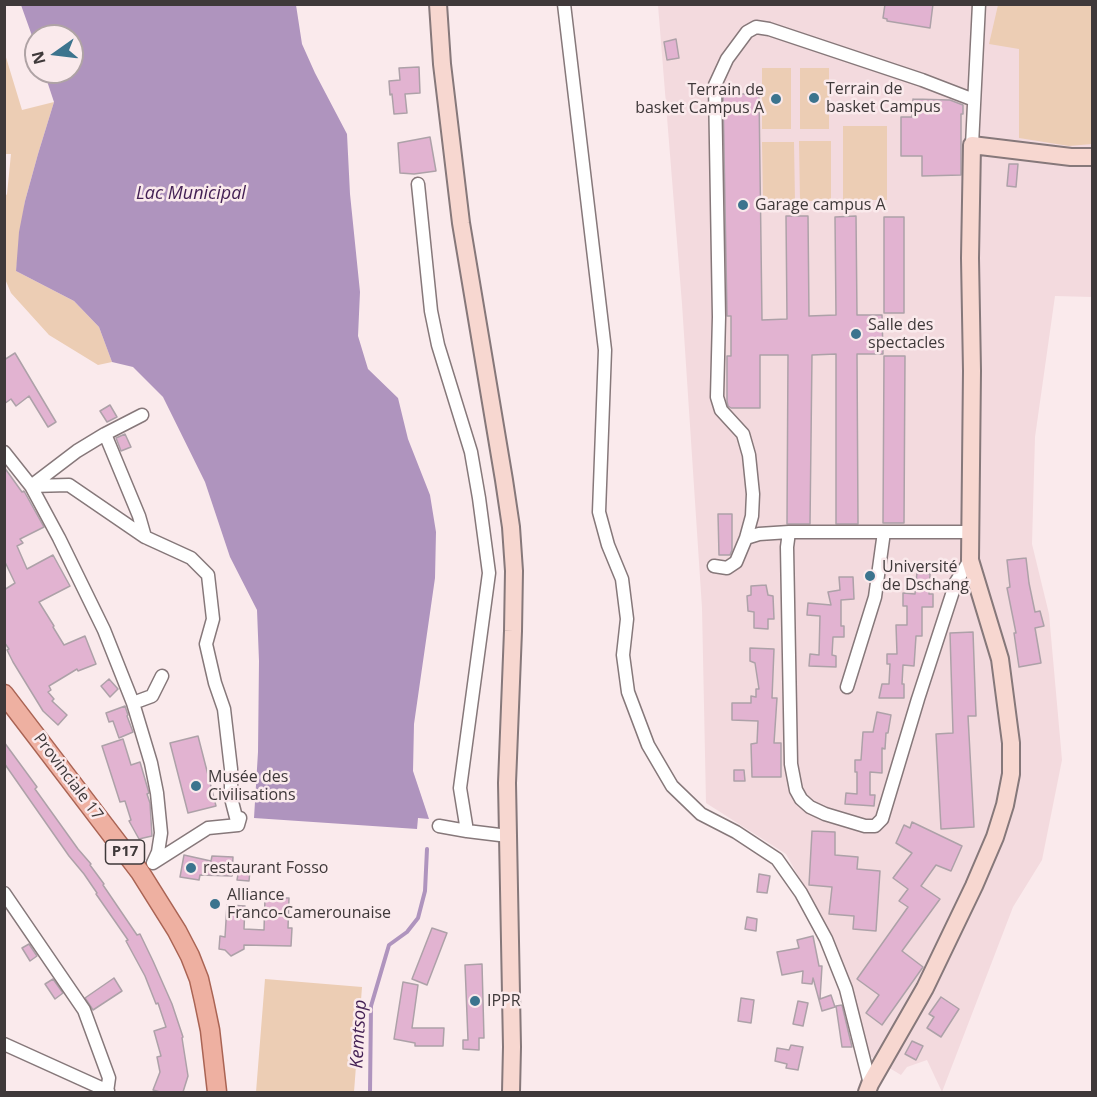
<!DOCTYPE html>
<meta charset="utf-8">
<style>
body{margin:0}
#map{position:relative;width:1097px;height:1097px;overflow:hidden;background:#faeaec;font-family:"Open Sans",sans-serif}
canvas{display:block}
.frame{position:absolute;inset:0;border:6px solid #3f393a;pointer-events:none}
.north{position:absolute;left:24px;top:24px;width:60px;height:60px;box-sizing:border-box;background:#faeaec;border:2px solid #afa3a5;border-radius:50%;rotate:256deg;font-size:16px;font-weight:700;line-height:24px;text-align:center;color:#3f393a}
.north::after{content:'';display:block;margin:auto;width:21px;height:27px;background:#3c748e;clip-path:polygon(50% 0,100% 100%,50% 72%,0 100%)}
</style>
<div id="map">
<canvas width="1097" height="1097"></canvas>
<div class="frame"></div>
<div class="north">N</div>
</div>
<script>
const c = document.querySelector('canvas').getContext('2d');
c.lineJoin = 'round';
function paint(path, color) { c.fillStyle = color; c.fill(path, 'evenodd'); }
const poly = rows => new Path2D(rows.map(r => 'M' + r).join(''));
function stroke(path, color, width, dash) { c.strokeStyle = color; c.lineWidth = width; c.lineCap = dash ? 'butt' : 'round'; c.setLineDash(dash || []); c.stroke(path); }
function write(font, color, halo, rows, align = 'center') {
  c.font = font + ' "Open Sans",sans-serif'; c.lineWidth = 5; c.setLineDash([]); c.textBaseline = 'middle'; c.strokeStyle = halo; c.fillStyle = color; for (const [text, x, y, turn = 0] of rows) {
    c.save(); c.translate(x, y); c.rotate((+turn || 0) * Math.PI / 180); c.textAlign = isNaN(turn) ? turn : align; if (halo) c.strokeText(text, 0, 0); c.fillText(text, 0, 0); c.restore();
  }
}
paint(poly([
 [658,5,1092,5,1092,297,1055,296,1035,437,1032,544,1049,614,1062,760,1042,860,1013,907,942,1092,927,1060,907,1067,901,1075,868,1055,849,982,830,934,786,854,706,803,702,608,682,304]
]), '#f3dade');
paint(poly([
 [998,5,1092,5,1092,144,1069,146,1019,138,1019,49,989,44],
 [5,54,22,110,54,102,38,154,25,201,16,271,74,301,99,327,112,362,98,365,49,335,11,293,5,279,4,198,7,194,11,154,5,154],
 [762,68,791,68,791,129,762,129],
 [800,68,829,68,829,129,800,129],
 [843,126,887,126,887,200,843,200],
 [799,141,831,141,831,201,800,201],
 [762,142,794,142,795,202,763,202],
 [265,979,362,987,354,1092,256,1092]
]), '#eccdb4');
paint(poly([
 [21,5,296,5,302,44,315,73,347,134,350,194,360,292,358,336,368,369,398,398,408,439,430,495,436,532,435,578,414,724,413,771,429,819,418,818,417,829,254,818,258,752,259,661,257,610,230,557,205,482,163,397,133,367,112,362,99,327,74,301,16,271,19,232,25,201,38,154,54,102,44,72,72,72,72,36,36,36,36,47]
]), '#af94be');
stroke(poly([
 [370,1092,371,1006,389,945,407,932,418,918,425,891,427,849]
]), '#af94be', 4);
const building = poly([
 [885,4,933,4,930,28,887,21,887,19,883,18,885,4],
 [676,39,679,58,667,60,664,42,676,39],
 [419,67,420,93,405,94,407,113,394,114,392,94,390,95,389,81,400,80,399,68,419,67],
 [723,94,759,94,762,320,787,319,786,216,808,216,809,316,836,315,835,217,856,216,857,315,882,315,883,354,857,354,858,524,836,524,836,354,812,355,810,524,787,524,788,355,760,355,760,408,731,408,728,406,727,401,727,356,731,356,731,316,727,316,723,94],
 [913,99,950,100,963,105,963,114,961,114,961,175,922,176,922,156,901,156,901,117,912,117,913,99],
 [430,137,436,171,414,174,400,173,398,143,430,137],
 [1009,164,1018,164,1016,187,1007,186,1009,164],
 [884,217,904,217,904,313,884,313,884,217],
 [15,353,56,422,48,427,29,396,16,406,11,399,4,404,4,360,15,353],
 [884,356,905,356,904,523,883,523,884,356],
 [110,405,117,417,107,422,100,411,110,405],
 [125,434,131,447,121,451,116,438,125,434],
 [4,467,22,492,24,491,44,527,20,539,23,543,17,546,27,569,53,555,70,586,39,602,54,626,53,627,64,645,85,636,96,664,78,671,77,669,49,686,51,690,48,692,54,699,52,701,67,715,58,725,43,711,13,662,7,650,9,649,4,642,4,590,15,583,4,560,4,467],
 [718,514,732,514,732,550,730,555,719,555,718,514],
 [1026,558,1029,583,1035,612,1040,611,1044,626,1035,628,1041,663,1019,667,1014,633,1016,633,1007,588,1010,587,1007,560,1026,558],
 [917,572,930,574,929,594,933,594,933,607,922,607,922,636,916,636,914,666,903,665,902,684,904,684,904,698,879,698,882,684,889,684,890,664,887,664,887,654,897,654,896,625,907,625,907,606,903,606,903,593,915,594,917,572],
 [839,577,853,577,854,599,841,600,841,626,844,626,844,637,833,637,832,655,836,656,836,667,809,666,810,654,819,655,820,616,807,615,808,603,831,605,828,592,840,590,839,577],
 [766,585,768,595,773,596,774,619,768,619,768,629,754,628,754,612,748,611,747,596,751,595,751,586,766,585],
 [973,632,976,716,968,716,974,827,941,829,936,734,953,733,950,633,973,632],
 [750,648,774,649,772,698,777,698,774,743,781,743,781,777,752,777,751,744,757,743,758,721,732,720,732,703,751,703,751,696,756,697,756,689,759,689,755,663,750,661,750,648],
 [109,679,118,689,110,697,101,686,109,679],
 [125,706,128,715,127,716,133,732,119,738,113,721,109,722,106,713,125,706],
 [877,712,891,715,888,733,886,733,885,749,882,748,882,773,870,772,870,795,875,795,874,806,845,804,846,793,857,794,857,772,855,772,855,760,861,760,863,732,873,732,877,712],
 [198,736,216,806,188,813,170,743,198,736],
 [123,739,131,765,140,762,149,793,147,794,150,803,152,836,139,839,129,821,131,820,125,801,120,802,102,746,123,739],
 [4,742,37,787,35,789,78,849,91,864,90,865,104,884,103,885,137,935,140,934,153,961,172,1004,183,1037,182,1038,188,1076,183,1092,160,1092,153,1090,160,1072,157,1057,161,1056,154,1031,166,1027,158,1003,156,1004,145,976,126,941,128,940,96,894,97,893,84,874,69,856,4,763,4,742],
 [734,770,744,770,745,781,734,781,734,770],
 [912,822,962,846,951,871,936,865,921,886,940,899,902,951,923,967,882,1025,866,1013,879,995,857,979,908,907,899,901,908,889,893,878,912,853,896,843,904,825,910,828,912,822],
 [812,831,835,832,835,855,858,857,857,869,880,871,876,931,853,929,854,916,829,914,832,887,809,885,812,831],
 [184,855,211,861,212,856,233,857,232,876,200,875,199,880,180,877,184,855],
 [239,869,250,870,249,881,237,880,239,869],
 [759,874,770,876,767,893,757,892,759,874],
 [265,898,289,898,288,928,292,928,291,946,244,945,244,949,231,956,225,950,219,949,220,936,225,937,227,905,245,906,244,929,264,930,265,898],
 [747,917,757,919,756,931,745,929,747,917],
 [432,928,447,933,427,985,412,979,432,928],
 [813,936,819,966,822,966,820,999,831,995,835,1007,822,1011,813,978,812,984,802,983,803,971,782,975,777,952,799,948,797,940,813,936],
 [29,944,37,956,30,961,22,948,29,944],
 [482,964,484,1038,479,1038,479,1050,463,1049,463,1040,468,1040,465,965,482,964],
 [114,978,122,991,93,1010,85,998,114,978],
 [53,979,63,993,55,999,45,984,53,979],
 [403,982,418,985,412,1028,444,1028,443,1046,415,1046,415,1043,394,1039,403,982],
 [941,997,959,1009,941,1037,927,1028,934,1017,929,1014,941,997],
 [741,998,754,1000,751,1023,738,1021,741,998],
 [798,1001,808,1003,803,1026,793,1024,798,1001],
 [842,1005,852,1047,842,1047,836,1006,842,1005],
 [912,1041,923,1046,916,1060,905,1054,912,1041],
 [791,1045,803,1047,798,1070,786,1068,787,1064,775,1061,777,1048,789,1050,791,1045]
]);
paint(building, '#e2b3d1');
stroke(building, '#ada1a8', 1.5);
const street = poly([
 [564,4,605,350,599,512,608,545,622,579,627,619,623,655,628,692,648,745,672,786,701,814,736,832,777,859,801,893,826,939,846,989,870,1084],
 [972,145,979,4],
 [418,184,431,311,438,345,471,452,479,498,489,573,460,788,467,831],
 [142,415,105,434,77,451,31,486,69,485,145,537],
 [105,434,139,516,145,537,191,558,208,575,213,619,206,644,215,683,224,709,231,769,231,798,238,825],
 [4,452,31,486,59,538,104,630,133,703,151,763,157,793,161,833,158,852,153,863],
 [789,532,787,547,791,764,796,790,801,799,810,807,825,814,865,826,875,826,882,819,918,699,956,582,970,560],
 [746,538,759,534,789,532,970,532],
 [714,566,727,568,736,562,746,538,752,516,753,494,749,455,743,434,721,410,717,397,719,317,715,85,727,59,747,32,756,27,769,29,922,80,974,100],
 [847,687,875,597,884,532],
 [133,703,152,696,162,676],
 [439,826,467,831,508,836],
 [153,863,208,828,238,825,240,818],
 [4,893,84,1010,109,1078,107,1092],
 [4,1044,108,1091]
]);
const secondary = poly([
 [438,4,442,64,461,223,504,480,511,527,514,571,513,631,507,783,512,1047,511,1092],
 [867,1092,870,1084,925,988,974,886,995,837,1005,805,1011,774,1011,743,1000,659,970,560,972,371,970,258,972,145,1071,157,1092,157]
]);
const primary = poly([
 [4,694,140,872,177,931,190,956,199,979,204,1001,210,1030,217,1092]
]);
stroke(street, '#86787a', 15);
stroke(secondary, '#86787a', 20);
stroke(primary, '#aa6454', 21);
stroke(street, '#fff', 12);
stroke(secondary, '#f7d7d0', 16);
stroke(primary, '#eeb0a1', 18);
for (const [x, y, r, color] of [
 [814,98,6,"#3c748e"],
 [776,99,6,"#3c748e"],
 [743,205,6,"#3c748e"],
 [856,334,6,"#3c748e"],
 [870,576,6,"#3c748e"],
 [196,786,6,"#3c748e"],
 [191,868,6,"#3c748e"],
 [215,904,6,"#3c748e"],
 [475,1001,6,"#3c748e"]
]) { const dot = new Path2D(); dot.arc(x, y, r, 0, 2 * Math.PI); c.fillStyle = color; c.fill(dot); stroke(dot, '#faeaec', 2); }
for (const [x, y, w] of [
 [125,852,39]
]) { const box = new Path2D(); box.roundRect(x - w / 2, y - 12, w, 24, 4.5); c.fillStyle = '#faeaec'; c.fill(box); stroke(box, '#3f393a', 1.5); }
write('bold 15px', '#3f393a', null, [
 ["P17",125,852]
]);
write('16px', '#3f393a', '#faeaec', [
 ["Terrain de",826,89],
 ["basket Campus",826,107],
 ["Terrain de",764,90,"right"],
 ["basket Campus A",764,108,"right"],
 ["Garage campus A",755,205],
 ["Salle des",868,325],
 ["spectacles",868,343],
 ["Université",882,567],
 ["de Dschang",882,585],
 ["Musée des",208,777],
 ["Civilisations",208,795],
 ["restaurant Fosso",203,868],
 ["Alliance",227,895],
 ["Franco-Camerounaise",227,913],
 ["IPPR",487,1001]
], 'left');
write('16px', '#3f393a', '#faeaec', [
 ["Provinciale 17",68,777,53]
]);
write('italic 18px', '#421f53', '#faeaec', [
 ["Lac Municipal",191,194],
 ["Kemtsop",359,1034,-87]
]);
</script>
